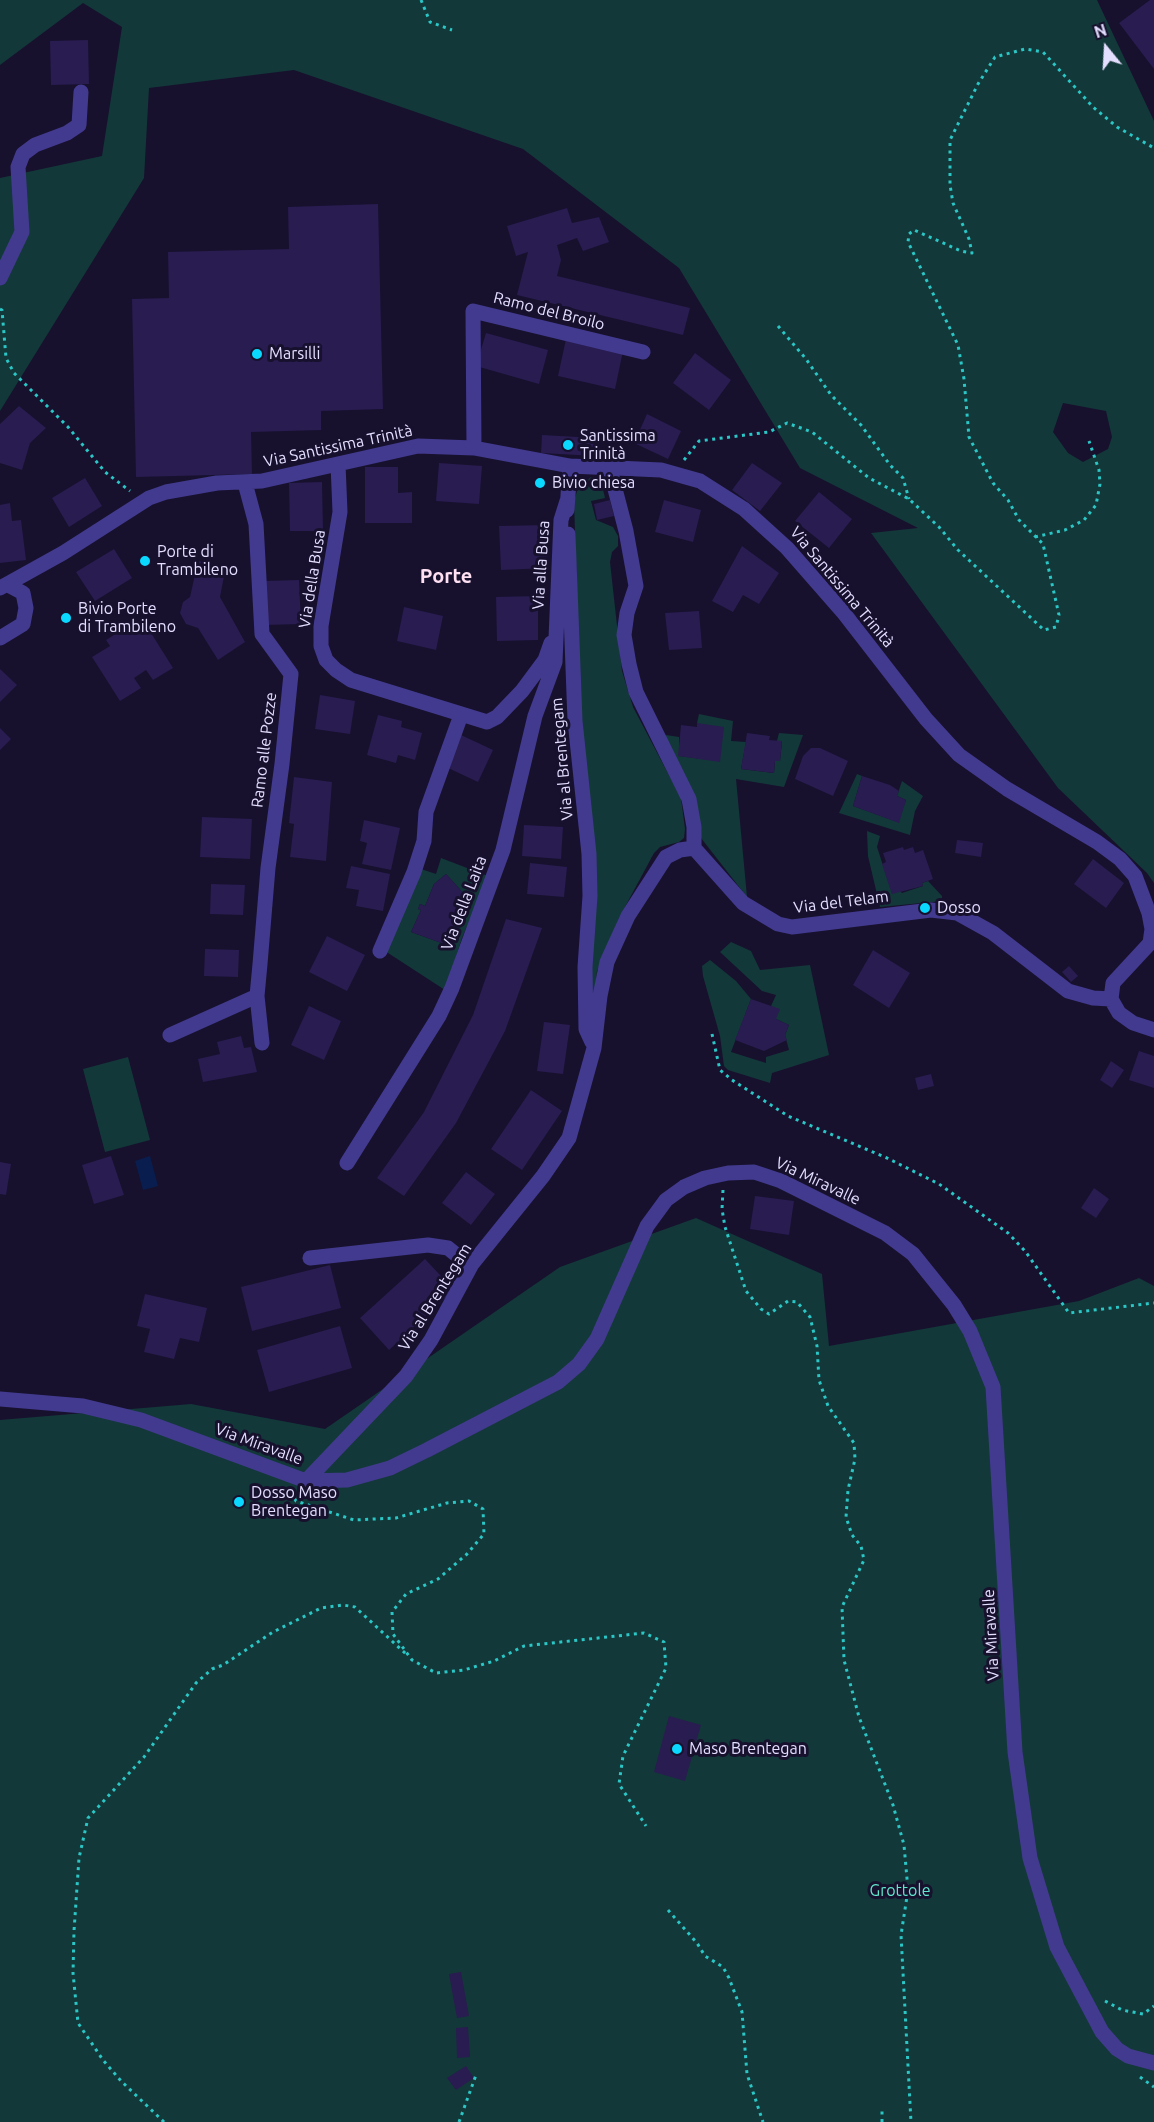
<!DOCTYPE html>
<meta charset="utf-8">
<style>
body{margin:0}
#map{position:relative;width:1154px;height:2122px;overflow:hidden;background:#17112e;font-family:Ubuntu,sans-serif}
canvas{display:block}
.north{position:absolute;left:1076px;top:18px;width:60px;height:60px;-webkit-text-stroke:4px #17112e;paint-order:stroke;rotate:342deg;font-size:16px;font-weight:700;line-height:24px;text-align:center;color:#e4deff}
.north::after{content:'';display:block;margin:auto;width:21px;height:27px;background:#e4deff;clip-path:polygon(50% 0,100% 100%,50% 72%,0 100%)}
</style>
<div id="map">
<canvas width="1154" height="2122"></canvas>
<div class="north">N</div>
</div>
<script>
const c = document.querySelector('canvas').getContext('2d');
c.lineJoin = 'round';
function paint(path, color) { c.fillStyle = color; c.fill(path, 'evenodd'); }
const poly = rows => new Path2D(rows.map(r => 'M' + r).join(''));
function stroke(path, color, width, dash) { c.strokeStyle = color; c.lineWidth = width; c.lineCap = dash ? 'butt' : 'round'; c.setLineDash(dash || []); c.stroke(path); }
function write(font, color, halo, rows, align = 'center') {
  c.font = font + ' Ubuntu,sans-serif'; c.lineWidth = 6; c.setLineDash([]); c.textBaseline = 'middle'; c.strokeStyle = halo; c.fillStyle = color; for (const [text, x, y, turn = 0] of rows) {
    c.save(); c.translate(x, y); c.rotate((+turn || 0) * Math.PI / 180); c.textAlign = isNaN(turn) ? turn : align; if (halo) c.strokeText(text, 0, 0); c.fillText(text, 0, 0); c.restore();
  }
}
paint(poly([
 [0,0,1097,0,1154,121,1154,883,1147,873,1058,788,871,533,918,528,800,468,679,268,523,149,294,70,149,88,144,178,0,411,0,178,102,156,122,27,83,3,0,65],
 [1063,403,1106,411,1112,437,1108,449,1083,462,1068,453,1053,432],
 [591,477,601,481,605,498,591,501,596,520,613,527,618,536,618,546,612,552,610,562,622,671,633,707,681,798,685,829,684,838,679,842,660,847,654,853,619,918,597,971,591,1023,574,501,578,488],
 [699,714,733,721,731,741,746,742,741,769,774,773,775,761,780,761,782,742,777,741,779,733,803,735,784,787,736,779,747,897,701,838,664,739,666,735,679,737,679,756,720,761,697,723],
 [857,774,862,776,853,806,898,822,906,800,897,796,902,781,923,796,915,811,910,835,839,813],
 [867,831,880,836,877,847,892,893,900,891,902,893,923,886,922,883,928,881,942,896,942,901,880,907,868,856],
 [441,858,488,876,462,938,445,990,385,951,421,869,436,874],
 [446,874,466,896,455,904,459,910,447,945,411,932,421,910,418,909,420,904,425,906,434,884],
 [731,942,751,951,760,970,810,965,829,1055,772,1073,770,1083,728,1070,724,1066,720,1036,703,976,702,966,710,960,736,981,751,999,731,1052,766,1063,766,1057,789,1050,785,1035,789,1025,776,1019,771,1006,776,995,762,991,720,952],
 [128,1057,150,1140,105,1152,83,1069],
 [696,1218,822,1274,829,1346,1079,1301,1139,1278,1154,1286,1154,2122,0,2122,0,1420,191,1404,325,1429,560,1267]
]), '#133839');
paint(poly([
 [150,1156,158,1186,143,1190,135,1161]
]), '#091e4f');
paint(poly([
 [1150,0,1154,0,1154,69,1119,23],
 [88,40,89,84,51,85,50,41],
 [378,204,383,409,321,411,321,430,251,432,252,474,136,477,132,299,169,298,168,252,289,249,288,207],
 [567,208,572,223,599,217,609,242,583,251,577,238,557,245,561,260,557,276,690,308,683,335,517,295,528,252,516,256,507,226],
 [486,333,548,350,539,384,476,366],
 [566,339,623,351,615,389,558,376],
 [695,353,731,380,709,410,673,383],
 [19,406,46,428,30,443,22,470,0,463,0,424],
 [647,414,681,431,668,459,634,443],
 [542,435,596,438,595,456,541,453],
 [439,463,482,466,479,504,436,501],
 [752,463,782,483,760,511,732,490],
 [365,467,398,467,398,493,412,492,412,523,365,523],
 [85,478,102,506,69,527,52,498],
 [322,482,323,531,290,531,289,483],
 [819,492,852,519,829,548,795,521],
 [610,500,614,516,597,520,594,504],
 [664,500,701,510,693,542,655,532],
 [10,503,12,521,21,520,26,560,0,563,0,505],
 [546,525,548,568,501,570,499,526],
 [742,546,779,573,759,604,743,595,733,612,712,601],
 [114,549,132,578,95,601,76,572],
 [198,561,226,566,220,597,245,642,218,660,198,628,186,624,180,613,183,602,190,597],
 [299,580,301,624,264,625,264,581],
 [538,596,538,640,497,641,496,597],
 [404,607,443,616,436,650,397,641],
 [699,611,702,648,669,650,665,613],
 [146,625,173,668,153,680,146,670,134,678,141,688,120,701,92,657,110,646,106,640,125,628,130,635],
 [0,669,17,685,0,702],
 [320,695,355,701,350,734,315,729],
 [378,715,402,721,401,727,422,733,415,760,398,755,396,763,367,755],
 [697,723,724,727,720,762,678,756,681,725,697,727],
 [0,728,11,739,0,750],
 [747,733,770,736,769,740,782,741,780,761,775,761,774,773,741,769],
 [461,735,493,750,478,782,446,767],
 [811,748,820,748,848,761,833,796,795,779,803,756],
 [862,776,890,785,899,791,897,796,906,800,899,823,853,806],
 [294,777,332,782,326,861,290,857,294,824,289,823],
 [202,817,252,819,250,859,200,857],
 [364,820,400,828,391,870,362,864,367,843,360,841],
 [524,825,563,827,561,859,522,856],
 [957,840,983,843,981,857,955,853],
 [903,847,904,850,913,847,915,853,923,850,933,879,922,883,923,886,892,894,882,864,886,862,883,853],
 [1093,859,1124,883,1106,908,1074,884],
 [530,863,567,867,564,897,527,894],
 [351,866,390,874,383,911,356,906,359,890,346,888],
 [446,874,466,896,455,904,459,909,447,945,411,932,421,910,418,909,420,904,425,906,434,884],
 [211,884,245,885,243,915,210,914],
 [506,919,542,928,505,1031,456,1123,404,1196,377,1178,424,1112,473,1015],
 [327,936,365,955,347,991,309,972],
 [205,949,239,950,238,977,204,976],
 [873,950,910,973,889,1008,853,985],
 [1069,966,1078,976,1071,982,1062,972],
 [751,999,780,1009,776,1019,789,1025,785,1035,787,1040,764,1051,735,1040],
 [309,1006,341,1021,324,1060,291,1045],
 [544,1022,570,1025,563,1074,537,1071],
 [241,1036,244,1048,251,1047,257,1072,203,1082,198,1059,220,1054,217,1042],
 [1139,1051,1154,1056,1154,1088,1129,1080],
 [1111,1061,1124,1070,1112,1088,1100,1080],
 [931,1074,934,1086,918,1090,915,1078],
 [531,1090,562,1111,522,1170,491,1149],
 [111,1156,124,1195,94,1204,82,1165],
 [0,1162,11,1164,6,1195,0,1194],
 [466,1172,495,1194,471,1225,442,1203],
 [1094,1188,1109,1199,1096,1218,1081,1208],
 [755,1196,794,1201,789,1235,750,1229],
 [425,1259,454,1290,389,1350,360,1318],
 [330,1265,341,1308,252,1331,241,1287],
 [145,1294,207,1308,199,1342,180,1338,174,1359,144,1352,150,1329,137,1326],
 [340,1326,352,1368,269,1392,257,1350],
 [669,1716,701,1725,685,1781,654,1772],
 [461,1972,469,2016,457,2018,449,1974],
 [468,2027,470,2057,457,2058,456,2028],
 [466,2066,474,2078,456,2090,447,2078]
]), '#291c50');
stroke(poly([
 [421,0,430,22,452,30],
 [0,309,2,310,6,358,14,373,68,427,105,472,130,491],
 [778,326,806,359,831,395,861,425,890,465,903,478,909,499],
 [684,460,699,441,769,432,787,423,812,432,869,478,909,499,939,527,958,550,1044,630,1056,627,1059,615,1043,544,1019,520,1008,500,993,483,969,437,964,379,958,345,908,242,909,234,914,230,961,251,972,253,969,239,953,203,950,185,950,140,978,84,995,57,1025,49,1043,52,1093,107,1117,127,1154,148],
 [1035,537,1065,530,1084,520,1096,505,1100,484,1099,470,1089,441],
 [712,1034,720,1070,732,1080,788,1116,887,1158,939,1184,1008,1233,1025,1251,1069,1313,1154,1303],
 [723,1190,722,1209,725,1227,746,1291,761,1309,769,1314,788,1301,797,1302,810,1317,817,1346,819,1380,828,1406,854,1443,855,1459,848,1490,846,1517,852,1535,861,1546,864,1560,842,1607,844,1660,859,1717,893,1805,904,1845,908,1890,901,1935,911,2122],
 [291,1492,296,1501,354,1520,396,1518,447,1503,469,1501,483,1509,484,1534,467,1554,438,1579,406,1594,392,1612,393,1634,412,1660,436,1673,464,1670,494,1661,524,1646,644,1633,664,1642,666,1668,623,1756,619,1784,646,1826],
 [668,1910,697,1943,705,1956,723,1967,729,1978,742,2012,747,2074,763,2122],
 [1105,2001,1122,2010,1143,2014,1154,2006],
 [1140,2077,1154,2087],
 [164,2122,121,2081,103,2060,78,2023,73,1973,74,1931,79,1858,88,1818,144,1757,196,1683,212,1669,223,1665,273,1632,321,1608,343,1605,355,1607,406,1654],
 [459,2122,476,2075],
 [882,2122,882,2109]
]), '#2bc6c6', 3, [3, 4.5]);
stroke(poly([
 [0,278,22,232,18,167,23,154,35,145,67,133,79,125,81,92],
 [474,448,473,311,643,352],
 [338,464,340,512,321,626,321,646,326,660,336,670,351,680,487,722,497,717,522,691,545,660,551,643],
 [609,466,626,531,636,586,627,613,624,635,629,664,636,692,689,799,694,827,694,848],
 [245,483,256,524,262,634,291,674,282,764,268,868,260,964,257,996,262,1043],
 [567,510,570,466],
 [568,534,575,721,589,854,590,896,585,967,586,1029,592,1042],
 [0,588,63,553,149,498,166,492,217,483,262,481,418,446,474,448,570,466,661,470,700,481,744,509,787,548,843,612,926,719,959,755,1007,789,1097,842,1120,859,1135,876,1149,913,1152,929,1150,943,1113,983,1111,999,1119,1013,1133,1023,1154,1030],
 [0,638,23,624,26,608,23,593,8,585],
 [380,951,414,872,424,841,426,812,461,715],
 [170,1035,257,996],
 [347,1163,439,1016,452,988,503,850,535,716,555,662,561,520,567,501],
 [310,1258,428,1245,448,1248,459,1257,468,1271],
 [0,1399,83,1406,141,1420,306,1481,347,1480,390,1468,427,1450,558,1382,579,1364,597,1339,647,1226,666,1200,684,1187,705,1178,728,1173,754,1172,781,1181,885,1233,913,1254,954,1305,970,1331,993,1387,1015,1752,1030,1858,1057,1947,1102,2032,1117,2049,1128,2056,1154,2063],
 [306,1481,406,1376,431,1340,472,1264,543,1176,569,1138,594,1048,600,996,607,962,628,916,666,857,680,850,694,848,743,903,778,924,792,927,931,910,957,913,993,933,1068,991,1093,998,1111,999]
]), '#423a8f', 15);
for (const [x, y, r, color] of [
 [257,354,6,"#0ad8ff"],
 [568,445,6,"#0ad8ff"],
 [540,483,6,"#0ad8ff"],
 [145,561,6,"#0ad8ff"],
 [66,618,6,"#0ad8ff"],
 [925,908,6,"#0ad8ff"],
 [239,1502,6,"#0ad8ff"],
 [677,1749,6,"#0ad8ff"]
]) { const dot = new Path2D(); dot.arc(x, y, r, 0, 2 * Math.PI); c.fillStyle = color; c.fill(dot); stroke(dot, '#17112e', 2); }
write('16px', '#e4deff', '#17112e', [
 ["Ramo del Broilo",549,311,14],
 ["Via Santissima Trinità",338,446,-12],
 ["Via alla Busa",541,565,-86],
 ["Via della Busa",312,579,-81],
 ["Via Santissima Trinità",842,587,50],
 ["Ramo alle Pozze",264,750,-83],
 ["Via al Brentegam",562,759,-95],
 ["Via del Telam",841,902,-7],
 ["Via della Laita",464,903,-69],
 ["Via Miravalle",818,1181,25],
 ["Via al Brentegam",435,1297,-58],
 ["Via Miravalle",259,1444,20],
 ["Via Miravalle",991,1635,-93]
]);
write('16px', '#e4deff', '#17112e', [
 ["Marsilli",269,354],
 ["Santissima",580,436],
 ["Trinità",580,454],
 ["Bivio chiesa",552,483],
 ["Porte di",157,552],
 ["Trambileno",157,570],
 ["Bivio Porte",78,609],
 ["di Trambileno",78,627],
 ["Dosso",937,908],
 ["Dosso Maso",251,1493],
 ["Brentegan",251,1511],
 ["Maso Brentegan",689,1749]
], 'left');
write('16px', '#62e7cd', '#17112e', [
 ["Grottole",900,1891]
]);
write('bold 20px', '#ffe0f2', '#17112e', [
 ["Porte",446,576]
]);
</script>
